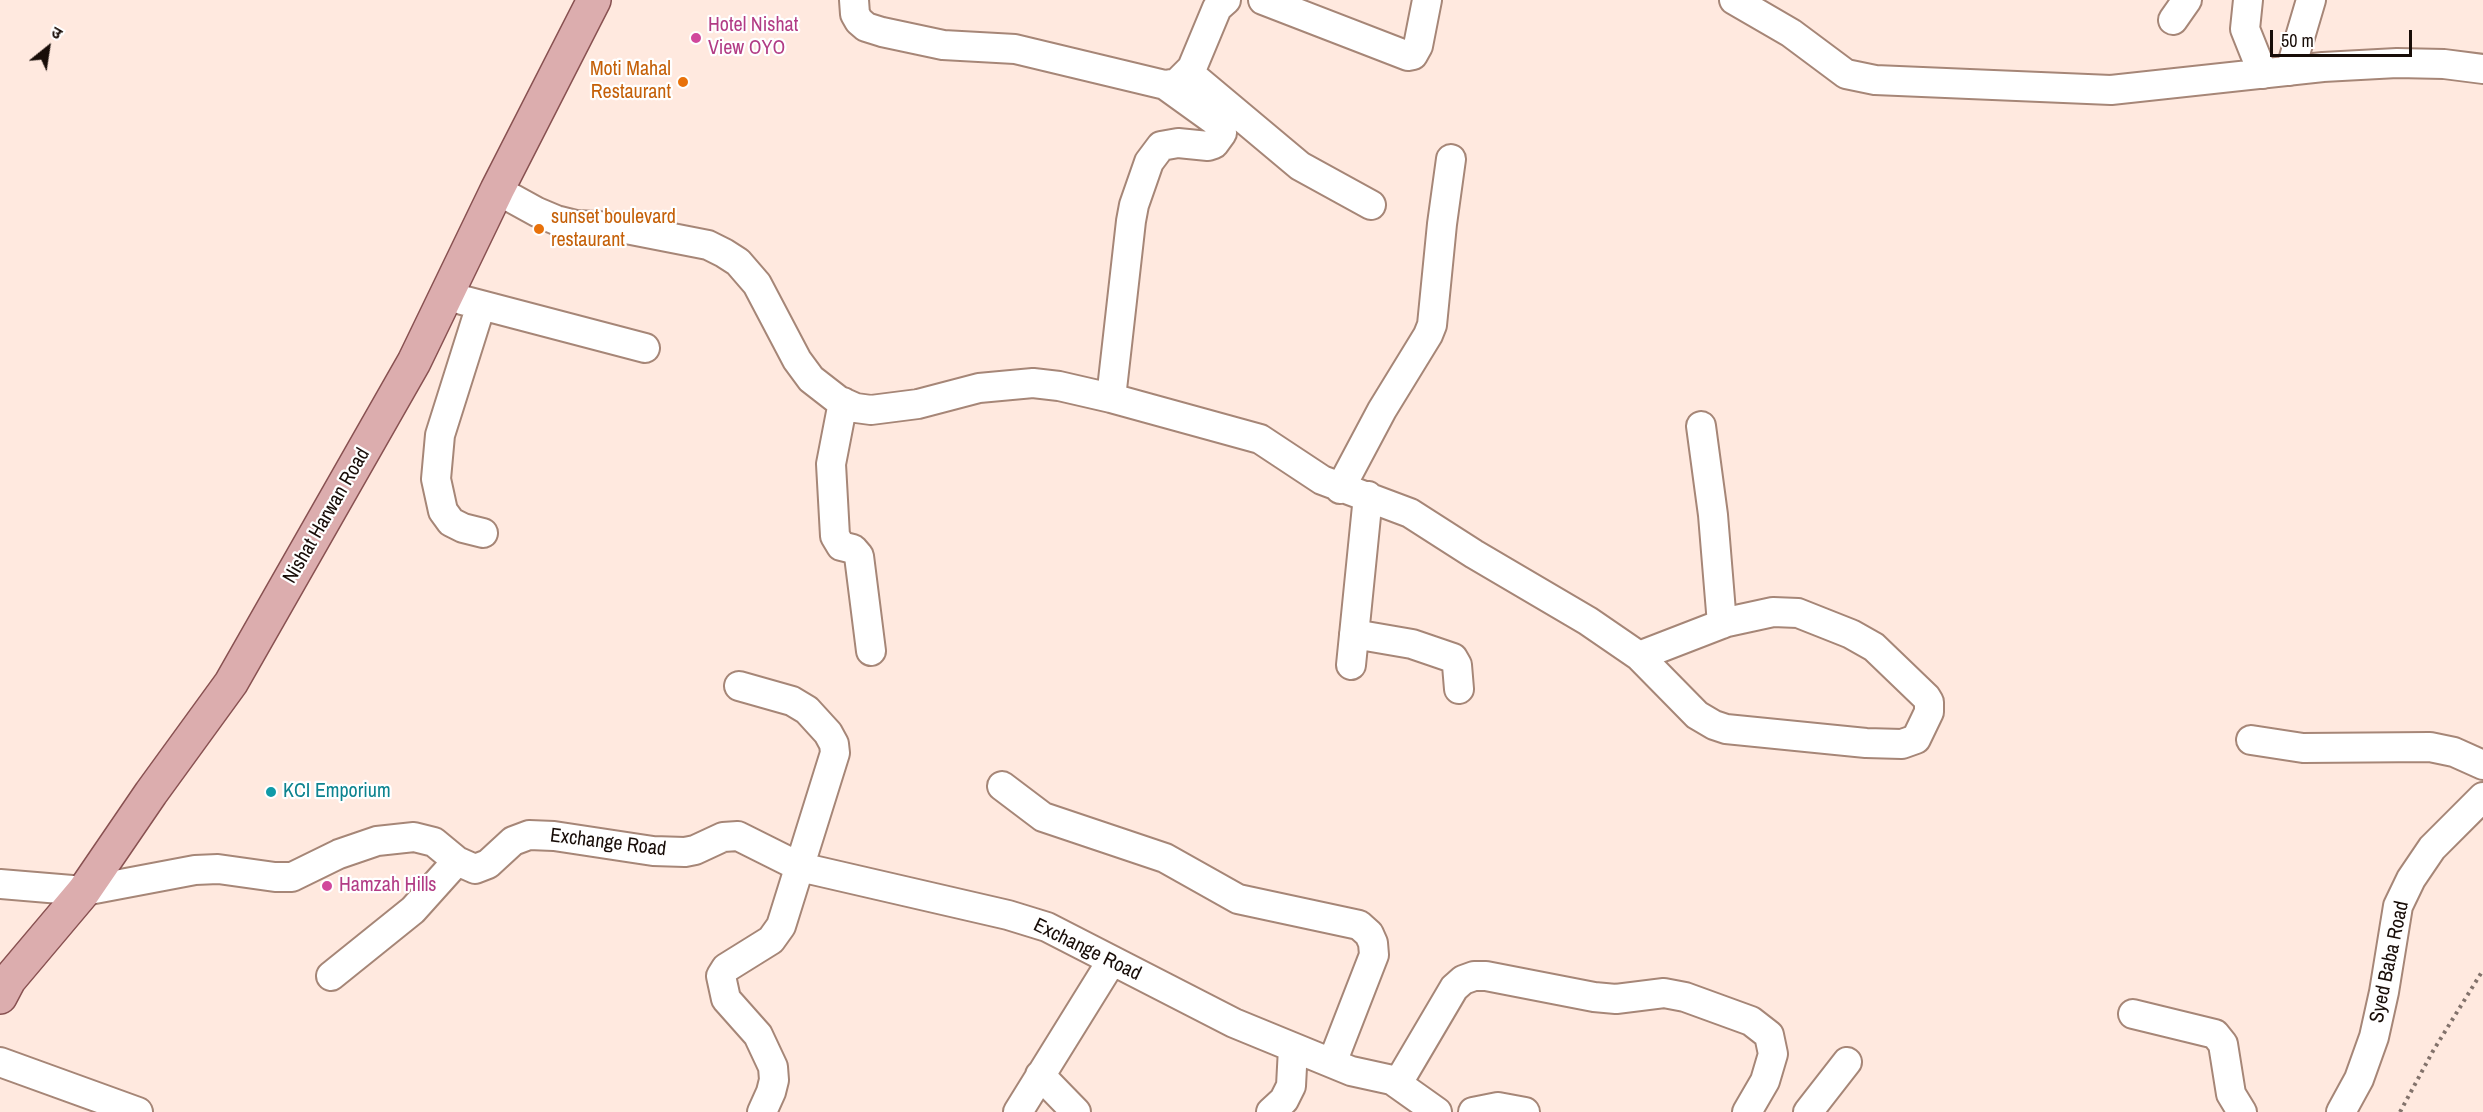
<!DOCTYPE html>
<meta charset="utf-8">
<style>
body{margin:0}
#map{position:relative;width:2483px;height:1112px;overflow:hidden;background:#ffe9df;font-family:"Archivo Narrow","Noto Sans Devanagari",sans-serif}
canvas{display:block}
.north{position:absolute;left:18px;top:18px;width:60px;height:60px;-webkit-text-stroke:4px #fff;paint-order:stroke;rotate:30deg;font-size:16px;font-weight:700;line-height:24px;text-align:center;color:#180d08}
.north::after{content:'';display:block;margin:auto;width:21px;height:27px;background:#180d08;clip-path:polygon(50% 0,100% 100%,50% 72%,0 100%)}
.scale{position:absolute;left:2270px;top:30px;width:142px;height:27px;box-sizing:border-box;border:3px solid #180d08;border-top:0;padding-left:8px;font-size:18px;line-height:21px;white-space:nowrap;color:#180d08;-webkit-text-stroke:4px #fff;paint-order:stroke}
</style>
<div id="map">
<canvas width="2483" height="1112"></canvas>
<div class="north">उ</div>
<div class="scale">50 m</div>
</div>
<script>
const c = document.querySelector('canvas').getContext('2d');
c.lineJoin = 'round';
const poly = rows => new Path2D(rows.map(r => 'M' + r).join(''));
function stroke(path, color, width, dash) { c.strokeStyle = color; c.lineWidth = width; c.lineCap = dash ? 'butt' : 'round'; c.setLineDash(dash || []); c.stroke(path); }
function write(font, color, halo, rows, align = 'center') {
  c.font = font + ' "Archivo Narrow",sans-serif'; c.lineWidth = 4.5; c.setLineDash([]); c.textBaseline = 'middle'; c.strokeStyle = halo; c.fillStyle = color; for (const [text, x, y, turn = 0] of rows) {
    c.save(); c.translate(x, y); c.rotate((+turn || 0) * Math.PI / 180); c.textAlign = isNaN(turn) ? turn : align; if (halo) c.strokeText(text, 0, 0); c.fillText(text, 0, 0); c.restore();
  }
}
const minor = poly([
 [854,0,855,14,859,21,866,27,882,32,943,45,1015,49,1165,85,1177,83,1192,68,1217,8,1226,0],
 [1263,0,1408,56,1413,55,1418,46,1427,0],
 [1734,0,1791,33,1846,74,1875,80,2111,90,2323,67,2397,63,2444,64,2483,69],
 [2248,0,2245,29,2263,74],
 [2173,20,2187,0],
 [2290,71,2311,0],
 [1189,73,1300,166,1371,205],
 [497,190,537,212,556,220,576,225,616,227,708,245,724,253,738,262,757,284,797,360,811,379,838,400,856,408,871,410,918,404,979,388,1033,383,1059,386,1111,398,1260,439,1322,480,1410,513,1474,554,1588,621,1639,656,1697,715,1714,725,1726,729,1866,743,1902,744,1916,739,1929,712,1929,702,1926,697,1874,647,1851,634,1798,613,1773,612,1727,622,1639,656],
 [462,300,645,348],
 [481,305,440,435,436,479,443,511,451,522,463,528,483,533],
 [1111,398,1131,221,1134,205,1149,162,1161,146,1178,143,1208,146,1214,144,1222,133,1221,127,1215,121,1165,85],
 [843,402,831,464,835,536,841,546,853,549,859,556,871,651],
 [1701,426,1713,515,1722,624],
 [1340,489,1382,410,1428,335,1432,325,1442,224,1451,159],
 [1354,634,1412,644,1453,658,1457,665,1459,689],
 [1351,665,1368,496],
 [739,686,792,701,807,710,828,733,834,744,835,753,781,926,771,940,726,968,721,976,726,999,758,1035,773,1067,774,1080,771,1092,762,1112],
 [2251,740,2303,748,2430,747,2454,752,2483,765],
 [1002,786,1043,817,1165,858,1238,899,1359,925,1369,934,1373,943,1374,955,1332,1063],
 [0,884,84,891,195,870,218,869,275,877,292,877,339,854,377,841,414,837,434,842,457,861,475,869,488,864,513,841,529,835,554,836,653,851,685,852,695,850,723,837,738,836,800,867,1008,915,1047,927,1234,1023,1351,1071,1392,1080,1437,1112],
 [331,976,413,910,457,861],
 [2133,1014,2215,1034,2223,1044,2231,1094,2242,1112],
 [0,1062,138,1112],
 [1040,1075,1076,1112],
 [1398,1083,1454,988,1463,980,1474,976,1486,976,1594,997,1616,999,1664,993,1685,997,1751,1021,1769,1035,1773,1054,1765,1081,1747,1112],
 [1018,1112,1111,962],
 [1271,1112,1284,1100,1291,1086,1293,1048],
 [1473,1112,1498,1107,1525,1112],
 [1808,1112,1847,1062],
 [2341,1112,2359,1079,2374,1037,2384,992,2398,906,2411,879,2432,848,2483,797]
]);
const major = poly([
 [0,997,9,980,84,891,151,793,231,683,414,362,497,190,594,0]
]);
stroke(minor, '#a68677', 32);
stroke(major, '#885151', 36);
stroke(poly([
 [2400,1112,2433,1051,2483,970]
]), '#82726b', 4, [3, 4.5]);
stroke(minor, '#fff', 28);
stroke(major, '#dcadae', 33);
for (const [x, y, r, color] of [
 [696,38,6,"#d1479c"],
 [683,82,6,"#e8710a"],
 [539,229,6,"#e8710a"],
 [271,792,6,"#0f9aa8"],
 [327,886,6,"#d1479c"]
]) { const dot = new Path2D(); dot.arc(x, y, r, 0, 2 * Math.PI); c.fillStyle = color; c.fill(dot); stroke(dot, '#fff', 2); }
write('20px', '#b23c85', '#fff', [
 ["Hotel Nishat",708,26],
 ["View OYO",708,49],
 ["Hamzah Hills",339,886]
], 'left');
write('20px', '#c56008', '#fff', [
 ["Moti Mahal",671,70],
 ["Restaurant",671,93],
 ["sunset boulevard",551,218,"left"],
 ["restaurant",551,241,"left"]
], 'right');
write('20px', '#180d08', '#fff', [
 ["Nishat Harwan Road",327,516,-60],
 ["Exchange Road",608,843,7],
 ["Exchange Road",1087,950,26],
 ["Syed Baba Road",2390,962,-78]
]);
write('20px', '#0d838f', '#fff', [
 ["KCI Emporium",283,792]
], 'left');
</script>
